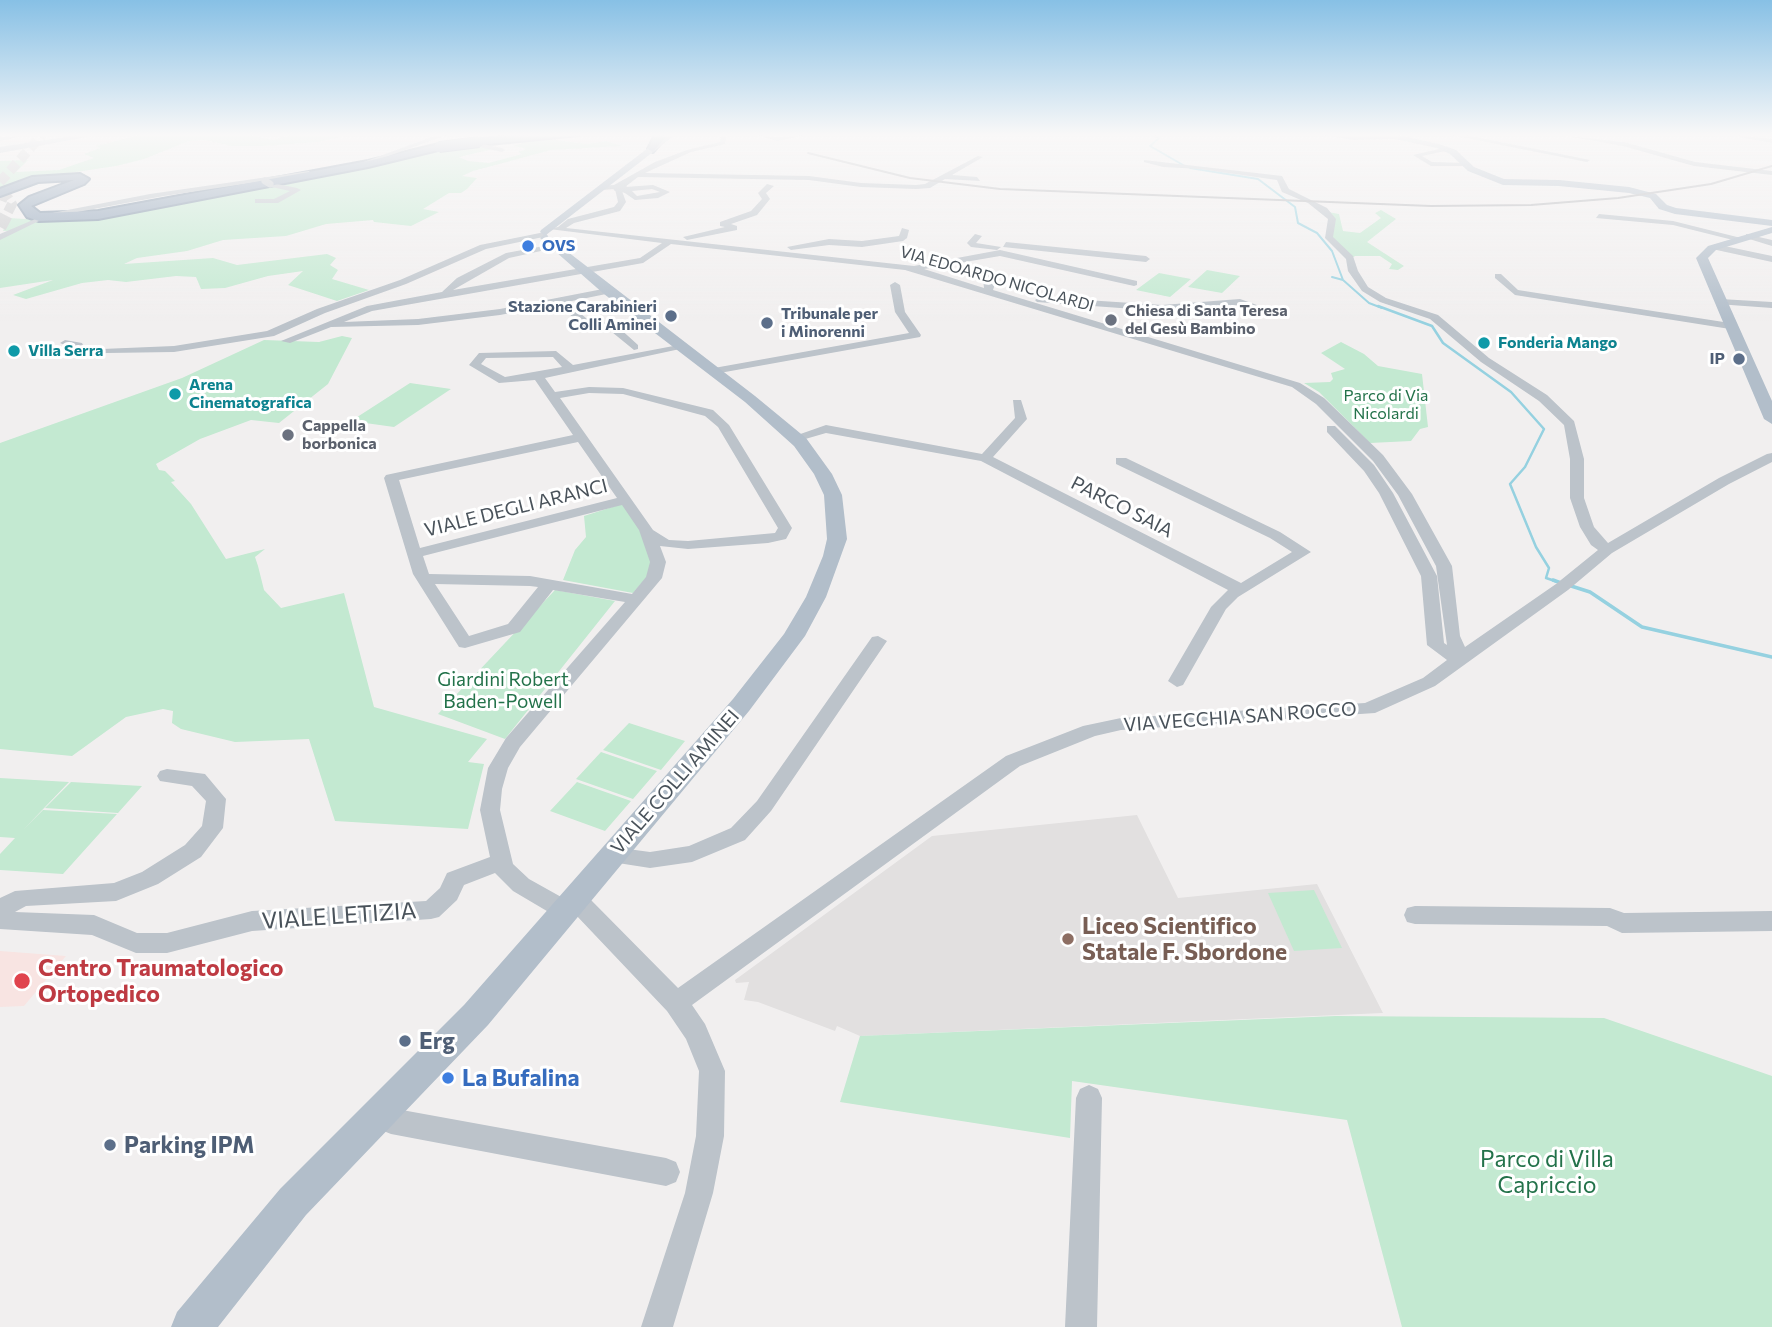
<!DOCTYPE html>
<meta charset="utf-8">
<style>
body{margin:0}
canvas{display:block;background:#f1efef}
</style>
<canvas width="1772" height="1327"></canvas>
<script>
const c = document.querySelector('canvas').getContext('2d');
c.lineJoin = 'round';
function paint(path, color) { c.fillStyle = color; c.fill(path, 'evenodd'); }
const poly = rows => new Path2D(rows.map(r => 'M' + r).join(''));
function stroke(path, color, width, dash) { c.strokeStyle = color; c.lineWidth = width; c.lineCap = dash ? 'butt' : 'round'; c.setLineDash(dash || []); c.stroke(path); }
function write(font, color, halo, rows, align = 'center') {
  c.font = font + ' Commissioner,sans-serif'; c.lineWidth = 6; c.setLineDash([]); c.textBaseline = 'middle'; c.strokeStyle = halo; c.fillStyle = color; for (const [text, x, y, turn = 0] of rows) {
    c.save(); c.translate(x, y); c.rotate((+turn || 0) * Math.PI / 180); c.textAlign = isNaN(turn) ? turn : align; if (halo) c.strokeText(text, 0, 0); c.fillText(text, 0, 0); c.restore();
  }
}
paint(poly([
 [1137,815,1178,898,1317,884,1383,1013,860,1036,837,1026,835,1031,758,1002,744,1000,749,982,736,983,735,980,932,836]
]), '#e2e0e0');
paint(poly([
 [0,951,66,956,24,1006,0,1007]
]), '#f8e4e2');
paint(poly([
 [139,135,250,135,273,140,291,135,347,135,319,142,263,146,231,146,205,140,189,141,144,159,116,166,29,179,0,189,0,161,28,160,16,172,59,170,94,158,84,154,100,148,96,146],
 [549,139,587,144,606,141,622,146,551,150,473,171,462,176,477,178,467,189,461,193,449,193,423,209,439,212,411,226,374,222,373,220,326,224,286,236,223,240,187,251,137,258,124,264,213,258,237,265,327,254,336,258,330,265,338,270,332,279,369,290,337,301,288,285,303,271,268,276,225,288,201,289,196,277,176,276,126,282,108,280,82,283,26,299,13,295,53,280,0,288,0,239,16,231,3,231,8,218,44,220,76,218,469,144,493,149,459,157,468,161,489,163,522,154,518,152,527,149,514,146,522,143,519,141],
 [1381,210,1396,219,1367,242,1404,266,1398,270,1389,269,1392,264,1380,256,1355,256,1352,258,1333,239,1328,212,1339,214,1343,231,1360,233,1381,218,1375,213],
 [1207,270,1240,276,1222,293,1188,287],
 [1159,273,1191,279,1170,297,1136,290],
 [342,336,352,338,328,384,279,423,251,420,200,439,156,464,159,470,165,471,175,481,171,482,191,504,226,559,265,549,255,557,258,566,264,590,281,608,344,593,374,707,487,739,468,762,484,764,468,829,335,821,309,739,235,742,181,729,172,723,173,711,163,709,126,717,72,756,0,749,0,443,182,378,264,340,319,342],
 [1341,342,1364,354,1378,366,1422,374,1428,427,1420,429,1411,441,1370,443,1319,392,1304,383,1330,382,1333,379,1331,373,1345,369,1321,353],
 [410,383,451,389,394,427,351,421],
 [625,503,653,553,651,572,633,593,563,580,575,550,586,537,584,516],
 [555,590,615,601,505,739,438,714],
 [629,723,685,741,661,770,603,750],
 [601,752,657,771,633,799,576,779],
 [0,778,69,782,23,830,43,810,117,814,63,874,0,870,0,854,15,838,0,837],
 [71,782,142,786,118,813,45,808],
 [577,782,631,801,605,831,550,811],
 [1314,890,1342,948,1294,951,1268,893],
 [1336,1016,1604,1018,1772,1076,1772,1327,1402,1327,1347,1120,1072,1081,1070,1138,840,1102,860,1036]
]), '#c3e9d1');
stroke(poly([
 [1152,135,1159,138,1150,146,1183,165],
 [1190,168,1258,179,1295,207,1298,223,1317,233,1332,251,1343,280,1369,303,1382,308],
 [1332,277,1343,280]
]), '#95d1e0', 2);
stroke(poly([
 [1378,306,1432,326,1443,343,1511,392,1544,429,1525,467,1510,484,1536,547,1549,568,1546,578,1558,582]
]), '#95d1e0', 2.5);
stroke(poly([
 [1553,580,1561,583],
 [1568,585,1590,592,1642,627,1772,657]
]), '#95d1e0', 3.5);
stroke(poly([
 [0,182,42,135],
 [0,195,8,198,12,204,8,212]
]), '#c7c8ca', 10, [10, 5]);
stroke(poly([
 [0,227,9,210]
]), '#c7c8ca', 13, [13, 7]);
const highway = poly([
 [532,135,579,135,479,145,474,142,479,139,532,135],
 [655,135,666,137,653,152,648,149,655,135],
 [439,144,444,147,442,149,368,167,98,219,39,221,27,217,19,205,29,197,74,180,38,182,0,196,0,189,32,177,80,174,89,179,84,184,31,206,40,213,98,211,368,161,439,144]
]);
stroke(highway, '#788da3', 4);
paint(poly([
 [437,135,447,135,366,164,361,163,437,135],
 [721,135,727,135,725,144,691,152,645,173,809,176,861,183,916,185,925,184,978,156,983,157,952,175,977,177,980,181,945,179,930,188,916,189,861,187,809,180,638,177,625,187,653,185,670,192,658,198,635,200,622,191,626,202,620,211,574,223,566,228,914,266,1000,250,1137,281,1137,285,1134,286,1000,256,924,269,984,288,982,269,990,267,995,284,993,290,1300,383,1324,398,1383,455,1412,494,1452,566,1460,636,1465,647,1556,584,1598,550,1591,545,1580,527,1570,498,1570,459,1564,425,1539,401,1481,362,1430,319,1380,302,1362,291,1348,271,1346,259,1325,238,1328,219,1308,203,1282,192,1277,180,1200,169,1163,167,1144,162,1144,160,1282,176,1289,189,1327,208,1336,219,1333,237,1353,256,1358,271,1368,287,1386,298,1438,315,1489,358,1547,395,1574,421,1584,459,1584,498,1594,527,1608,543,1719,478,1767,454,1772,453,1772,462,1729,484,1612,553,1568,590,1435,686,1375,713,1121,730,1095,736,1020,766,692,1005,705,1024,725,1071,724,1136,713,1193,673,1327,641,1327,685,1193,696,1136,699,1071,686,1039,667,1011,575,914,565,919,557,917,513,891,495,873,464,885,457,900,439,917,431,919,252,931,167,953,136,953,92,935,0,929,0,898,15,891,114,883,142,872,185,845,202,826,206,801,192,786,160,781,157,776,160,771,167,769,205,774,226,799,223,828,201,857,158,884,116,901,26,906,15,912,94,915,137,933,167,933,252,911,426,901,440,888,447,873,490,857,480,810,488,768,506,738,625,602,553,590,520,632,465,648,459,647,413,574,384,478,386,475,573,435,535,380,499,383,469,365,479,353,556,351,573,365,684,344,684,348,680,349,545,378,555,392,589,387,623,388,713,410,729,425,792,528,786,539,768,543,688,549,660,546,666,562,662,578,520,747,508,768,502,789,500,810,513,864,529,879,563,898,573,892,591,900,678,988,1006,756,1083,726,1121,718,1365,703,1423,678,1447,660,1427,645,1421,576,1379,493,1364,471,1327,432,1327,426,1335,426,1374,465,1393,493,1437,576,1444,643,1447,645,1436,566,1398,495,1373,461,1316,404,1292,387,905,270,671,244,643,263,372,311,344,322,418,319,500,309,608,288,611,289,611,293,567,302,593,324,648,317,648,321,617,326,638,345,638,349,634,350,607,328,587,329,557,304,500,315,418,325,331,327,290,343,281,341,367,306,442,292,457,278,506,253,555,244,559,247,509,258,453,290,640,258,662,243,549,229,558,227,568,219,614,207,618,202,615,189,602,190,599,186,614,185,655,162,687,150,720,142,721,135],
 [652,189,660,192,637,196,632,191,652,189],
 [553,357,562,367,505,377,481,364,486,358,553,357],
 [589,393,623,394,705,416,718,427,778,528,775,533,688,541,669,540,653,530,560,398,589,393],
 [578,442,617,498,420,548,399,480,578,442],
 [622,505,639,530,650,562,646,577,632,594,530,576,429,574,423,556,622,505],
 [435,584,530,586,538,587,508,624,469,636,435,584],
 [756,135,778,137,806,135,778,141,756,135],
 [1451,135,1466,135,1590,160,1587,162,1451,135],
 [1560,135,1624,142,1695,162,1772,171,1772,175,1694,166,1623,146,1560,135],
 [1736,135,1772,139,1772,143,1739,137,1736,135],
 [15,136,15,138,0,141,0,137,15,136],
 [459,139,502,148,505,150,502,152,457,142,459,139],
 [1448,147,1450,150,1422,156,1432,162,1465,163,1467,166,1431,166,1413,155,1448,147],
 [309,171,311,174,164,196,45,218,0,240,0,234,47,214,150,194,309,171],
 [267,182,297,188,301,190,278,203,255,203,255,199,274,199,290,191,267,186,267,182],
 [767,184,774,186,766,193,770,199,757,215,731,224,737,226,737,230,687,240,683,237,725,227,720,226,720,222,751,211,762,199,758,193,767,184],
 [1599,214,1673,221,1745,239,1741,242,1673,225,1596,218,1599,214],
 [902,228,909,230,907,238,903,241,862,247,829,245,791,250,787,247,829,239,862,241,899,236,902,228],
 [545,232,548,236,486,249,406,284,325,313,274,336,174,352,107,353,64,358,59,355,69,347,60,343,65,340,82,343,83,345,78,350,174,346,267,331,317,309,400,280,480,245,545,232],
 [975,234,982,236,976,243,1001,247,997,250,971,247,967,243,975,234],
 [1746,234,1772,240,1772,246,1746,238,1746,234],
 [1006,242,1146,256,1150,259,1146,262,1003,247,1006,242],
 [1715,244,1772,256,1772,262,1712,249,1715,244],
 [1495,274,1501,274,1518,290,1730,323,1735,326,1730,329,1515,295,1495,278,1495,274],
 [895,282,900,285,905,312,921,335,920,337,714,374,708,371,714,368,909,333,895,312,890,285,895,282],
 [1040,297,1162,305,1240,299,1271,310,1266,313,1239,305,1162,311,1037,302,1035,300,1040,297],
 [1720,299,1772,302,1772,308,1717,304,1715,302,1720,299],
 [1013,400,1021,400,1027,419,993,457,1241,583,1292,552,1270,538,1116,464,1116,458,1126,458,1280,532,1311,552,1238,597,1226,609,1183,685,1177,687,1168,681,1211,607,1228,590,981,461,826,433,795,442,789,438,826,425,982,454,1015,418,1013,400],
 [878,636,887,641,771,811,745,840,692,862,650,868,605,861,602,855,605,849,613,847,650,852,689,846,731,828,757,801,872,637,878,636],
 [1415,906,1610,908,1624,913,1772,911,1772,931,1622,933,1607,926,1415,924,1407,922,1404,915,1407,908,1415,906],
 [1089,1085,1098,1089,1102,1098,1097,1327,1065,1327,1076,1098,1080,1089,1089,1085],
 [391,1108,666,1158,676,1162,680,1172,676,1182,666,1186,391,1134,381,1130,377,1121,381,1112,391,1108]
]), '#bcc3ca');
paint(poly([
 [77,135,98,135,0,153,0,147,77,135],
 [665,135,675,135,546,235,755,396,806,438,832,474,842,495,847,539,826,597,805,636,749,711,488,1025,306,1215,218,1327,171,1327,177,1312,280,1189,464,1005,733,699,784,634,806,597,823,556,827,539,824,495,814,474,794,446,745,402,604,294,540,238,544,235,540,232,541,230,665,135],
 [1322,135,1398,135,1439,144,1456,150,1474,167,1504,179,1559,180,1629,187,1656,194,1667,205,1676,208,1772,220,1772,226,1675,214,1659,209,1650,198,1629,193,1559,186,1503,185,1468,171,1450,154,1437,148,1394,139,1355,140,1322,135],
 [1772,227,1772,233,1716,250,1708,258,1772,401,1772,424,1764,419,1696,258,1708,246,1772,227]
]), '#b2beca');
paint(highway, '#8da1b7');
stroke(poly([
 [808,153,910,178,1000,189,1431,206,1531,205,1618,198,1711,184,1772,166]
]), '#b2b4b8', 2);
const highwayBridge = poly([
 [439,147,479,142]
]);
stroke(highwayBridge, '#788da3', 12, []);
stroke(poly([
 [265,181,270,184],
 [617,188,624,189]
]), '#bcc3ca', 7);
stroke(highwayBridge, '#8da1b7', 10);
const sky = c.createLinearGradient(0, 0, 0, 321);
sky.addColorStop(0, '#87c0e5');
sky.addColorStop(0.42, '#f9f8f8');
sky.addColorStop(1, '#f9f8f800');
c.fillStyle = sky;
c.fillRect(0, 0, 1772, 321);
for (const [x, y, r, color] of [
 [528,246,7,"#3f7fe0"],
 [671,316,7,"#5c6f8a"],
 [1111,320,7,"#6b7280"],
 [767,323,7,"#5c6f8a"],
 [1484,343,7,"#0f9aa8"],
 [14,351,7,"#0f9aa8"],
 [1739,359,7,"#5c6f8a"],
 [175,394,7,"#0f9aa8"],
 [288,435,7,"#6b7280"],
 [1068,939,7,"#8d6e63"],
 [22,981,9,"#e0444e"],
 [405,1041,7,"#5c6f8a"],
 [448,1078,7,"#3f7fe0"],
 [110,1145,7,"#5c6f8a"]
]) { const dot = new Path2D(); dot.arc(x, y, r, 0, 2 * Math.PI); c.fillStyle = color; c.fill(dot); stroke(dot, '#fff', 2.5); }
write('bold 16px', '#366cbe', '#fff', [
 ["OVS",542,246]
], 'left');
write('16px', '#49525a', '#fff', [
 ["VIA EDOARDO NICOLARDI",997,279,16]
]);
write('bold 16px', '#4e5e75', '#fff', [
 ["Stazione Carabinieri",657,307],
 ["Colli Aminei",657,325],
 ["Tribunale per",781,314,"left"],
 ["i Minorenni",781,332,"left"],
 ["IP",1725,359]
], 'right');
write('bold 16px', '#5b616d', '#fff', [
 ["Chiesa di Santa Teresa",1125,311],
 ["del Gesù Bambino",1125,329],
 ["Cappella",302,426],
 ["borbonica",302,444]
], 'left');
write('bold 16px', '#0d838f', '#fff', [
 ["Fonderia Mango",1498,343],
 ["Villa Serra",28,351],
 ["Arena",189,385],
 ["Cinematografica",189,403]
], 'left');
write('16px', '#23724a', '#fff', [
 ["Parco di Via",1386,396],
 ["Nicolardi",1386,414]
]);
write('19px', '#49525a', '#fff', [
 ["PARCO SAIA",1122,507,27],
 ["VIALE DEGLI ARANCI",516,508,-14],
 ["VIA VECCHIA SAN ROCCO",1240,717,-4],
 ["VIALE COLLI AMINEI",675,782,-49]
]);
write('19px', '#23724a', '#fff', [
 ["Giardini Robert",503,680],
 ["Baden-Powell",503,702]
]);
write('23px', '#49525a', '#fff', [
 ["VIALE LETIZIA",339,916,-4]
]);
write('bold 23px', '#785e54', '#fff', [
 ["Liceo Scientifico",1082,926],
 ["Statale F. Sbordone",1082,952]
], 'left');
write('bold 23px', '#be3a42', '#fff', [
 ["Centro Traumatologico",38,968],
 ["Ortopedico",38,994]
], 'left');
write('bold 23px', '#4e5e75', '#fff', [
 ["Erg",419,1041],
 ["Parking IPM",124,1145]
], 'left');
write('bold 23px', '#366cbe', '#fff', [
 ["La Bufalina",462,1078]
], 'left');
write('23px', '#23724a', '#fff', [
 ["Parco di Villa",1547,1159],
 ["Capriccio",1547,1185]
]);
</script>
